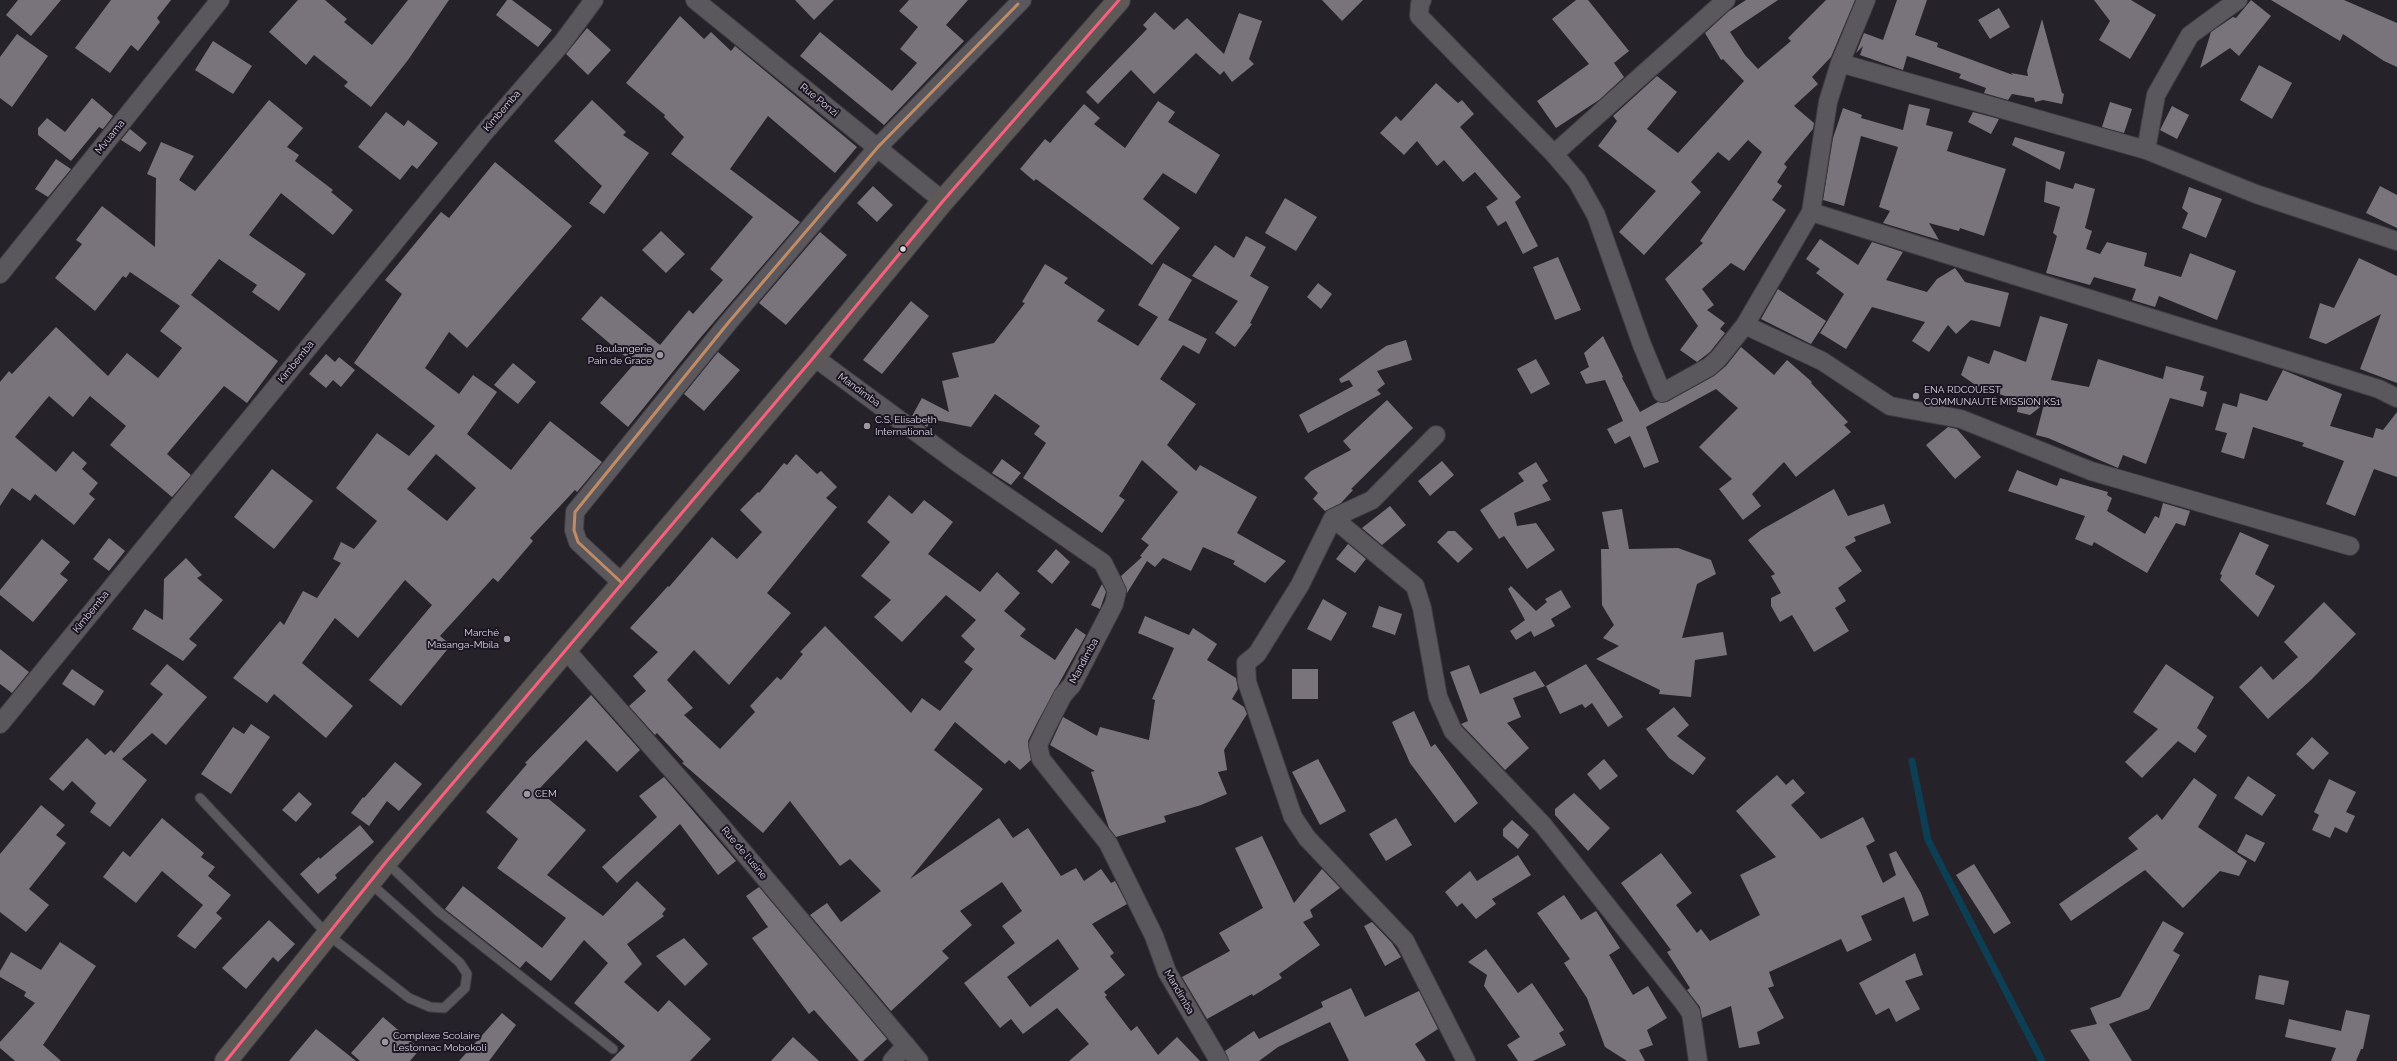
<!DOCTYPE html>
<meta charset="utf-8">
<style>
body{margin:0}
canvas{display:block;background:#25222a}
</style>
<canvas width="2397" height="1061"></canvas>
<script>
const c = document.querySelector('canvas').getContext('2d');
c.lineJoin = 'round';
const poly = rows => new Path2D(rows.map(r => 'M' + r).join(''));
function stroke(path, color, width, dash) { c.strokeStyle = color; c.lineWidth = width; c.lineCap = dash ? 'butt' : 'round'; c.setLineDash(dash || []); c.stroke(path); }
function paint(path, color) { c.fillStyle = color; c.fill(path, 'evenodd'); }
function write(font, color, halo, rows, align = 'center') {
  c.font = font + ' Raleway,sans-serif'; c.lineWidth = 4; c.setLineDash([]); c.textBaseline = 'middle'; c.strokeStyle = halo; c.fillStyle = color; for (const [text, x, y, turn = 0] of rows) {
    c.save(); c.translate(x, y); c.rotate((+turn || 0) * Math.PI / 180); c.textAlign = isNaN(turn) ? turn : align; if (halo) c.strokeText(text, 0, 0); c.fillText(text, 0, 0); c.restore();
  }
}
stroke(poly([
 [1912,761,1928,840,2042,1061]
]), '#0c3f54', 7);
paint(poly([
 [18,0,61,0,31,36,6,15],
 [111,0,171,0,157,18,160,22,138,51,131,45,110,73,75,48],
 [298,0,325,0,347,19,344,22,372,45,408,0,449,0,408,60,371,107,344,86,348,82,314,55,306,65,269,32],
 [507,0,512,0,552,30,538,47,496,15],
 [795,0,834,0,814,20],
 [909,0,968,0,946,25,964,41,884,125,800,56,820,32,892,91,917,63,900,49,918,27,899,11],
 [1322,0,1363,0,1342,21],
 [1576,0,1588,0,1629,51,1614,63,1624,77,1599,100,1556,128,1537,101,1589,64,1552,19],
 [1746,0,1778,0,1730,32,1745,55,1758,69,1791,41,1788,38,1826,0,1855,0,1831,57,1812,77,1818,84,1794,106,1814,123,1813,129,1784,164,1787,167,1777,182,1782,186,1772,200,1786,210,1744,271,1731,263,1702,289,1714,305,1707,310,1725,323,1720,329,1725,333,1710,352,1697,362,1680,350,1698,326,1665,279,1703,243,1700,241,1762,152,1748,140,1729,161,1718,152,1691,182,1701,192,1644,255,1619,232,1656,191,1598,146,1617,121,1613,116,1657,76,1677,92,1647,129,1678,153,1744,81,1723,59,1721,60,1705,33,1729,11],
 [1897,0,1927,0,1915,35,1938,43,1937,47,2013,75,2011,73,2028,76,2027,71,2042,19,2062,93,2064,94,2062,104,2043,100,2035,102,2034,98,2012,94,2008,100,1984,93,1986,88,1959,78,1961,74,1907,56,1903,70,1860,55,1863,46,1856,53,1864,33,1883,40],
 [2094,0,2131,0,2156,15,2130,59,2099,40,2110,21],
 [2251,0,2271,16,2239,56,2230,48,2200,68,2211,32,2233,17,2236,18],
 [2271,0,2344,0,2397,23,2397,67,2384,61,2343,34,2340,41],
 [1999,8,2010,27,1990,39,1978,20],
 [1155,12,1174,30,1187,18,1224,54,1239,13,1262,21,1249,59,1254,64,1232,82,1224,71,1220,75,1196,53,1154,94,1131,70,1098,104,1086,92,1147,29,1143,25],
 [680,16,704,39,711,32,731,51,735,46,857,147,835,173,768,116,730,169,800,222,701,337,628,427,600,403,634,364,581,319,601,296,660,345,689,310,693,314,723,280,710,269,753,217,671,154,684,137,664,117,665,115,626,83],
 [587,28,611,50,588,75,566,54],
 [17,34,48,56,12,107,0,98,0,57],
 [213,41,252,66,233,94,195,70],
 [2259,65,2292,83,2272,119,2240,100],
 [1436,83,1458,103,1462,100,1474,114,1460,127,1521,197,1515,202,1538,246,1523,254,1506,221,1498,226,1486,207,1498,199,1475,172,1463,182,1444,160,1437,166,1417,141,1404,155,1380,133,1396,116,1401,121],
 [92,98,113,116,103,129,99,127,71,161,38,135,38,128,47,118,65,132],
 [269,100,303,128,287,147,299,155,295,161,333,190,331,192,353,210,333,235,281,193,249,235,306,274,279,311,252,292,257,285,219,259,191,295,278,361,247,403,224,386,167,454,191,475,172,497,110,445,126,426,90,396,73,417,49,396,15,437,56,472,73,451,87,463,82,469,98,483,89,494,95,499,74,525,35,494,30,501,12,488,0,506,0,382,9,371,12,374,56,327,108,376,127,353,158,378,182,348,160,331,180,306,130,272,126,278,123,276,95,311,55,278,82,244,76,240,102,206,155,247,156,178,147,174,161,142,194,156,179,180,195,191],
 [592,100,626,132,623,135,649,153,604,214,589,203,602,186,554,141],
 [1158,101,1175,112,1168,122,1220,155,1196,194,1163,173,1143,199,1180,228,1152,265,1036,179,1034,181,1020,169,1045,139,1050,143,1084,104,1100,118,1094,124,1125,148],
 [2110,102,2132,109,2124,133,2102,127],
 [1909,104,1930,109,1926,125,1953,132,1947,151,2006,169,1984,236,1960,228,1959,231,1929,223,1939,240,1883,223,1890,211,1879,207,1898,147,1861,136,1844,206,1823,200,1833,138,1843,108,1862,115,1861,118,1903,130],
 [2172,106,2189,115,2177,139,2160,130],
 [386,112,404,126,408,120,438,143,417,169,412,165,400,180,358,147],
 [1973,112,1999,119,1991,134,1968,122],
 [130,129,147,143,140,152,121,140],
 [2015,137,2065,152,2060,170,2012,145],
 [56,159,71,169,48,197,35,189],
 [495,162,572,226,467,348,449,332,425,368,459,394,473,375,497,392,467,434,511,470,550,421,602,462,577,492,575,490,530,538,533,541,498,582,493,578,440,636,451,645,401,706,369,680,432,605,405,580,358,638,335,618,302,663,353,706,326,738,274,694,267,703,233,678,280,621,284,625,303,591,317,598,341,563,333,559,341,542,354,549,377,521,336,488,377,433,409,456,435,426,354,363,402,294,385,280,441,212,449,218],
 [436,454,476,488,447,521,407,489],
 [2046,181,2073,189,2075,183,2095,189,2085,228,2092,231,2086,249,2100,254,2107,242,2147,253,2144,266,2181,277,2190,253,2236,271,2217,320,2159,296,2155,307,2132,300,2136,289,2094,277,2090,285,2046,273,2057,236,2053,233,2060,207,2044,202],
 [873,186,893,205,877,222,857,203],
 [2380,186,2397,195,2397,228,2366,213],
 [2189,187,2222,199,2206,238,2182,228,2188,213,2182,208],
 [1285,198,1317,217,1296,251,1265,233],
 [661,231,685,254,666,273,642,250],
 [820,232,847,255,786,325,759,303],
 [1246,236,1266,247,1250,276,1269,287,1250,323,1252,324,1235,347,1215,333,1238,301,1192,276,1215,245,1234,258],
 [1820,239,1858,265,1872,242,1903,252,1886,280,1927,292,1937,279,1955,268,1965,282,2009,293,2000,327,1971,320,1956,334,1948,325,1929,352,1912,341,1925,322,1872,307,1846,349,1820,333,1844,294,1816,273,1820,269,1806,259],
 [1558,257,1581,310,1555,320,1533,267],
 [2359,258,2397,276,2397,383,2360,369,2381,314,2326,344,2309,338,2320,303,2334,308],
 [1163,263,1192,280,1168,320,1207,339,1199,354,1183,345,1160,379,1196,404,1167,445,1196,471,1200,465,1257,497,1237,533,1286,561,1265,583,1233,564,1235,561,1203,547,1191,571,1163,558,1155,567,1147,561,1127,593,1121,576,1142,557,1140,556,1149,545,1141,539,1178,492,1142,460,1119,496,1125,500,1102,533,1023,478,1046,443,1034,434,1040,426,995,394,971,427,931,419,927,427,912,416,922,398,949,412,942,381,959,377,952,353,994,343,1025,303,1022,302,1045,264,1068,278,1064,283,1105,310,1097,321,1138,346,1158,317,1138,305],
 [1318,283,1332,294,1321,309,1307,297],
 [1778,289,1826,321,1811,344,1761,319],
 [911,301,929,316,882,374,863,360],
 [2040,316,2068,324,2051,380,2089,387,2098,359,2163,379,2166,366,2204,376,2200,390,2207,392,2203,407,2170,398,2146,464,2123,455,2118,468,2048,438,2036,435,2044,404,2030,415,2017,412,2019,401,1977,386,1961,375,1968,356,1989,364,1994,350,2026,362],
 [1603,336,1623,377,1622,378,1640,412,1658,402,1667,402,1714,376,1726,366,1741,347,1774,375,1787,360,1812,382,1811,383,1848,422,1844,425,1851,432,1796,477,1784,462,1752,494,1761,506,1743,520,1719,489,1732,479,1699,447,1738,408,1716,389,1646,427,1659,462,1644,468,1630,436,1615,444,1607,429,1623,421,1605,380,1586,384,1580,372,1589,367,1584,353],
 [1406,340,1412,360,1377,371,1385,384,1377,390,1381,394,1308,433,1299,415,1353,386,1349,380,1341,383,1339,379,1386,346],
 [718,352,740,370,704,411,684,394],
 [326,354,335,362,339,357,355,370,341,387,333,380,326,388,309,374],
 [1536,359,1550,384,1531,394,1517,369],
 [513,363,536,382,518,404,494,385],
 [2283,370,2342,394,2330,426,2373,438,2376,428,2383,430,2397,412,2397,477,2374,469,2355,516,2326,504,2344,461,2302,446,2304,443,2253,427,2244,459,2221,452,2227,433,2215,430,2223,403,2237,407,2240,393,2267,401],
 [1387,400,1413,428,1351,489,1353,490,1341,503,1325,511,1313,499,1318,493,1304,478,1311,471,1351,450,1343,441],
 [1948,427,1957,429,1981,457,1955,479,1926,445],
 [796,454,817,474,821,471,837,487,826,498,837,507,767,593,791,613,729,685,694,650,667,680,693,708,684,715,720,749,755,712,750,706,777,677,781,680,803,654,800,652,825,626,911,713,922,698,940,711,973,669,964,662,975,649,961,636,976,620,946,595,902,642,874,617,891,600,861,576,890,542,867,522,889,495,912,514,924,500,953,522,928,554,980,592,997,572,1020,593,1004,611,1026,629,1020,636,1055,660,1076,628,1086,635,1038,721,1028,741,1031,760,1020,770,1009,760,1005,764,955,722,934,750,983,789,910,879,999,818,1013,838,1028,828,1061,876,1076,868,1084,881,1101,869,1111,883,1115,881,1127,904,1092,924,1114,953,1110,956,1125,975,1104,992,1107,995,1105,997,1131,1031,1137,1026,1158,1055,1177,1037,1200,1061,1069,1061,1089,1044,1057,1008,1023,1034,1011,1019,1000,1028,964,983,1015,943,1002,926,1022,911,1002,882,960,911,972,925,942,951,949,958,891,1011,810,915,827,903,841,922,881,891,850,859,840,866,790,801,763,833,682,763,684,762,657,733,655,735,629,706,646,691,633,676,658,652,630,628,668,586,669,587,712,537,737,559,762,532,740,510,758,492,759,493,784,463,787,465],
 [1058,939,1079,969,1030,1007,1007,977],
 [1002,459,1021,473,1011,485,992,473],
 [1442,461,1454,475,1430,496,1418,481],
 [1536,462,1548,481,1542,485,1551,500,1514,513,1517,526,1536,523,1555,550,1527,569,1504,536,1499,539,1480,510,1524,481,1518,473],
 [272,469,313,501,274,549,234,517],
 [2017,470,2057,486,2060,478,2108,492,2107,495,2112,498,2107,511,2145,534,2155,516,2159,518,2163,503,2190,511,2185,526,2176,523,2147,573,2094,542,2092,546,2075,539,2085,516,2008,491],
 [1834,489,1848,516,1884,504,1891,523,1854,537,1856,541,1845,547,1862,571,1838,588,1846,601,1835,608,1849,631,1814,652,1792,615,1780,622,1771,606,1771,598,1781,593,1771,576,1775,574,1748,540,1761,530],
 [1390,506,1406,525,1382,545,1362,528],
 [1622,509,1629,549,1678,548,1711,560,1716,574,1697,584,1682,638,1723,632,1727,655,1695,660,1691,697,1659,694,1660,690,1596,659,1619,646,1603,638,1614,625,1602,605,1601,549,1609,549,1602,512],
 [1448,531,1455,531,1473,549,1458,563,1437,542],
 [2240,532,2269,545,2255,574,2275,586,2258,617,2220,580,2222,575,2220,574],
 [109,538,125,551,109,571,93,559],
 [42,539,70,562,60,574,68,580,33,622,0,595,0,590],
 [1348,544,1366,559,1355,573,1336,559],
 [1056,549,1070,562,1052,584,1037,571],
 [186,558,202,575,197,578,223,600,189,639,197,645,183,661,132,629,145,609,163,620,164,579],
 [1102,584,1106,592,1100,609,1091,605],
 [1511,586,1536,611,1547,602,1545,599,1561,590,1571,607,1551,619,1555,626,1534,637,1531,631,1516,640,1510,631,1525,620,1508,589],
 [1323,599,1347,613,1331,641,1307,629],
 [2324,602,2356,634,2311,680,2268,719,2239,687,2261,666,2273,680,2298,657,2284,642],
 [1379,606,1402,614,1395,635,1372,627],
 [1145,616,1189,635,1193,628,1217,644,1207,660,1236,678,1238,689,1232,699,1244,707,1247,714,1224,750,1227,770,1218,772,1227,794,1201,805,1164,816,1166,822,1116,837,1109,828,1091,772,1095,771,1050,745,1063,717,1097,736,1100,727,1149,740,1155,700,1152,699,1174,648,1138,633],
 [0,649,29,672,12,693,0,684],
 [167,664,207,697,166,745,152,733,122,759,147,780,110,827,90,812,96,803,72,781,63,791,49,779,87,738,105,755,111,750,114,753,163,694,150,684],
 [1586,664,1623,717,1608,727,1592,703,1585,708,1582,704,1560,714,1546,686],
 [2166,664,2214,697,2197,728,2207,736,2195,753,2178,741,2142,778,2125,762,2158,729,2133,712],
 [1469,665,1480,694,1535,671,1545,686,1513,698,1521,717,1507,723,1529,748,1505,770,1461,724,1468,721,1450,672],
 [72,669,104,691,94,706,62,684],
 [1292,669,1318,669,1318,699,1292,699],
 [591,695,640,750,617,772,586,740,538,790,586,830,547,875,603,916,637,881,666,909,662,914,664,916,627,944,642,964,624,982,658,1012,669,1000,711,1039,690,1061,610,1061,625,1046,574,1003,608,963,584,940,551,981,526,961,520,968,445,909,463,886,542,948,566,918,497,868,518,839,486,812,527,764,525,763],
 [1674,707,1689,725,1677,736,1706,758,1693,775,1669,758,1646,729],
 [1414,711,1431,747,1435,744,1478,803,1455,823,1410,763,1392,722],
 [251,724,270,737,231,794,201,774,233,727,244,734],
 [2312,737,2329,753,2313,770,2296,754],
 [1318,759,1346,811,1320,825,1292,772],
 [1604,759,1618,776,1600,790,1587,774],
 [395,762,422,784,399,811,387,801,369,826,351,813,363,797,364,798],
 [1777,775,1786,785,1793,779,1805,793,1791,805,1821,839,1863,817,1875,841,1866,846,1883,883,1896,875,1889,854,1896,851,1921,893,1929,915,1913,922,1904,897,1861,916,1872,940,1847,952,1841,939,1769,972,1774,986,1768,988,1784,1018,1757,1032,1760,1044,1739,1048,1731,1006,1702,1018,1700,1007,1687,990,1690,988,1667,952,1671,950,1621,883,1661,853,1692,893,1676,905,1697,933,1701,929,1710,941,1760,915,1740,875,1776,857,1736,811],
 [2248,776,2276,795,2262,816,2234,798],
 [664,777,736,861,718,875,680,824,617,883,602,867,657,817,639,796],
 [2194,778,2217,795,2198,827,2247,861,2239,876,2220,871,2183,908,2145,870,2071,921,2059,904,2138,849,2128,838,2157,814,2162,820],
 [2329,779,2356,792,2346,812,2355,816,2347,833,2335,827,2330,838,2312,830,2319,815,2314,812],
 [299,792,312,804,296,822,282,810],
 [1574,793,1610,828,1588,851,1555,815,1555,809],
 [41,805,65,825,56,835,66,843,29,889,49,905,26,932,0,912,0,854],
 [162,818,204,853,201,857,215,867,208,876,231,895,216,913,222,918,195,949,177,936,203,905,162,871,136,903,103,877,123,851,130,857],
 [1396,818,1412,845,1386,861,1369,834],
 [1512,820,1529,835,1518,849,1503,836,1503,829],
 [360,825,374,842,335,875,337,878,318,894,300,874,319,857,320,859],
 [2246,834,2265,843,2255,862,2237,852],
 [1262,836,1294,903,1322,869,1340,888,1310,910,1313,917,1303,922,1320,945,1279,974,1282,978,1253,996,1252,994,1207,1019,1182,977,1230,951,1219,933,1263,908,1235,848],
 [1518,855,1531,875,1492,899,1496,904,1476,919,1462,903,1457,907,1445,892,1470,871,1477,881],
 [1974,864,2011,923,1994,934,1956,875],
 [759,887,887,1039,863,1061,859,1061,814,1010,809,1014,752,938,768,927,746,896],
 [1564,895,1581,920,1596,911,1620,948,1609,955,1633,995,1648,986,1667,1018,1647,1030,1653,1045,1639,1050,1645,1061,1627,1061,1605,1047,1587,998,1564,963,1570,959,1537,913],
 [269,920,295,944,278,962,273,957,246,989,222,968],
 [2163,921,2184,933,2173,951,2180,955,2149,1009,2109,1024,2132,1061,2090,1061,2070,1030,2097,1024,2090,1008,2120,997],
 [1372,922,1392,943,1401,957,1385,966,1364,926],
 [684,938,708,964,685,986,656,956],
 [60,942,96,966,43,1045,61,1061,15,1061,0,1048,0,1042,35,1003,24,996,26,992,0,977,0,971,11,952,41,970],
 [1486,949,1518,993,1532,983,1564,1030,1559,1033,1566,1045,1533,1061,1518,1061,1507,1045,1520,1037,1484,986,1487,975,1468,962],
 [1915,953,1923,975,1905,981,1920,1009,1896,1022,1889,1008,1876,1015,1859,983],
 [2259,975,2289,981,2284,1005,2255,999],
 [1351,988,1365,1017,1419,991,1438,1029,1415,1044,1426,1061,1349,1061,1330,1022,1278,1047,1259,1061,1229,1061,1225,1051,1254,1031,1259,1039,1323,1007,1321,1002],
 [2346,1010,2370,1015,2363,1049,2361,1049,2356,1061,2331,1061,2336,1048,2285,1037,2289,1019,2341,1031],
 [502,1013,516,1025,489,1061,459,1061],
 [383,1017,420,1049,410,1061,360,1061,351,1053],
 [316,1029,356,1061,289,1061],
 [793,1037,819,1061,771,1061]
]), '#79747b');
const lane = poly([
 [200,798,327,934,409,998,430,1007,444,1008,465,988,467,974,460,963,370,883],
 [386,862,439,912,613,1049]
]);
const street = poly([
 [695,0,943,201],
 [1422,0,1420,4,1419,16,1554,154,1577,181,1596,215,1642,345,1662,393,1709,367,1718,359,1745,325,1811,212,1828,102,1840,63,1866,0],
 [1840,63,2146,150,2256,194,2397,241],
 [2146,150,2156,95,2190,35,2238,0],
 [1554,154,1726,0],
 [1811,212,2379,389,2397,398],
 [0,274,220,0],
 [1745,325,1822,361,1890,406,1961,419,2091,471,2350,546],
 [814,357,958,463,1103,563,1117,591,1114,604,1072,685,1063,695,1047,726,1038,745,1041,759,1108,843,1154,936,1167,972,1219,1061],
 [1436,435,1372,500,1333,518,1300,585,1257,654,1246,663,1247,682,1293,817,1307,838,1405,941,1466,1061],
 [1333,518,1415,586,1422,608,1438,697,1453,731,1543,825,1684,1003,1691,1013,1698,1061],
 [622,583,578,542,574,530,575,512,728,323,878,147,1022,0],
 [565,649,717,821,919,1061],
 [0,724,484,133,562,43,594,0],
 [892,1061,906,1045]
]);
const highway = poly([
 [226,1061,386,862,814,357,943,201,1119,0]
]);
stroke(lane, '#3f3c43', 11);
stroke(street, '#3f3c43', 20);
stroke(highway, '#3f3c43', 24);
stroke(lane, '#5a575d', 9);
stroke(street, '#5a575d', 18);
stroke(highway, '#5e5957', 22);
stroke(poly([
 [622,583,578,542,574,530,575,512,728,323,878,147,1018,4]
]), '#c18c65', 3);
stroke(poly([
 [226,1061,386,862,814,357,943,201,1119,0]
]), '#f8607d', 3);
for (const [x, y, r, color] of [
 [903,249,3.5,"#dad6e0"],
 [660,355,4,"#9b97a0"],
 [1916,396,4,"#9b97a0"],
 [867,426,4,"#9b97a0"],
 [507,639,4,"#9b97a0"],
 [527,794,4,"#9b97a0"],
 [385,1042,4,"#9b97a0"]
]) { const dot = new Path2D(); dot.arc(x, y, r, 0, 2 * Math.PI); c.fillStyle = color; c.fill(dot); stroke(dot, '#1c1523', 1.5); }
write('10px', '#dad6e0', '#1c1523', [
 ["Rue Ponzi",819,100,39],
 ["Kimbemba",502,111,-49],
 ["Mvuama",110,137,-51],
 ["Kimbemba",296,362,-51],
 ["Mandimba",859,390,36],
 ["Kimbemba",91,612,-51],
 ["Mandimba",1084,661,-62],
 ["Rue de l'usine",744,853,50],
 ["Mandimba",1179,992,60]
]);
write('10px', '#dad6e0', '#1c1523', [
 ["Boulangerie",652,349,"right"],
 ["Pain de Grace",652,361,"right"],
 ["ENA RDCOUEST",1924,390],
 ["COMMUNAUTÉ MISSION KS1",1924,402],
 ["C.S. Elisabeth",875,420],
 ["International",875,432],
 ["Marché",499,633,"right"],
 ["Masanga-Mbila",499,645,"right"],
 ["CEM",535,794],
 ["Complexe Scolaire",393,1036],
 ["Lestonnac Mobokoli",393,1048]
], 'left');
</script>
